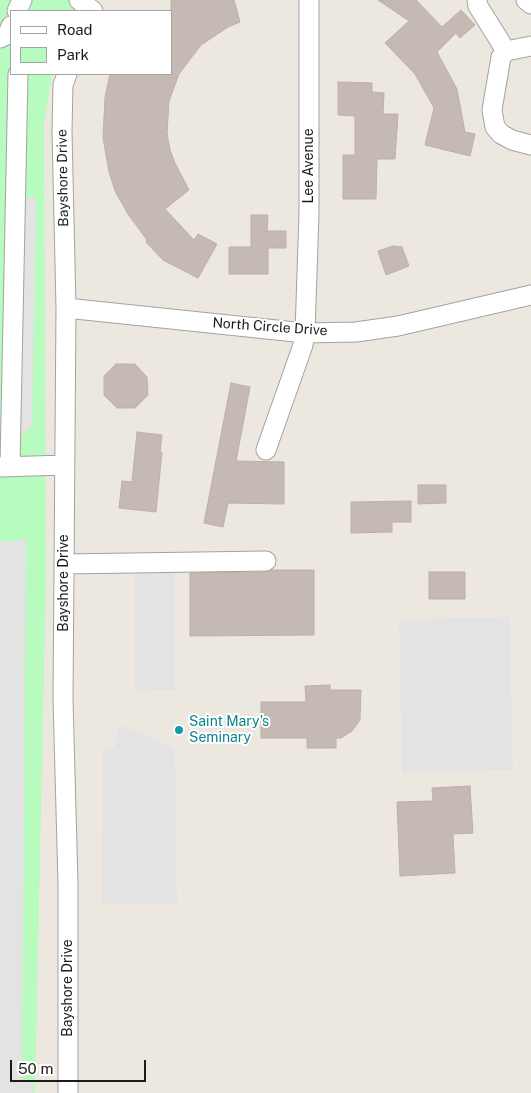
<!DOCTYPE html>
<style>
body{margin:0}
#map{position:relative;width:531px;height:1093px;overflow:hidden;background:#ede8df;font-family:"Public Sans",sans-serif}
canvas{display:block}
.legend{position:absolute;left:10px;top:10px;width:162px;height:65px;box-sizing:border-box;background:#fff;border:1px solid #a4a4a4;margin:0;padding:6px 9px;list-style:none;font-size:15px;color:#1b1b1b}
.legend li{display:flex;align-items:center;gap:10px;height:25px}
.legend b{width:25px;border:1px solid #a4a4a4}
.scale{position:absolute;left:10px;top:1060px;width:136px;height:22px;box-sizing:border-box;border:2px solid #1b1b1b;border-top:0;padding-left:6px;font-size:15px;line-height:18px;white-space:nowrap;color:#1b1b1b;-webkit-text-stroke:4px #fff;paint-order:stroke}
</style>
<div id="map">
<canvas width="531" height="1093"></canvas>
<ul class="legend">
<li><b style="height:6px;background:#fff"></b>Road</li>
<li><b style="height:14px;background:#b8fbbe"></b>Park</li>
</ul>
<div class="scale">50 m</div>
</div>
<script>
const c = document.querySelector('canvas').getContext('2d');
c.lineJoin = 'round';
function paint(path, color) { c.fillStyle = color; c.fill(path, 'evenodd'); }
const poly = rows => new Path2D(rows.map(r => 'M' + r).join(''));
function stroke(path, color, width, dash) { c.strokeStyle = color; c.lineWidth = width; c.lineCap = dash ? 'butt' : 'round'; c.setLineDash(dash || []); c.stroke(path); }
function write(font, color, halo, rows, align = 'center') {
  c.font = font + ' "Public Sans",sans-serif'; c.lineWidth = 4; c.setLineDash([]); c.textBaseline = 'middle'; c.strokeStyle = halo; c.fillStyle = color; for (const [text, x, y, turn = 0] of rows) {
    c.save(); c.translate(x, y); c.rotate((+turn || 0) * Math.PI / 180); c.textAlign = isNaN(turn) ? turn : align; if (halo) c.strokeText(text, 0, 0); c.fillText(text, 0, 0); c.restore();
  }
}
paint(poly([
 [0,0,84,0,76,11,11,11,11,74,52,74,44,124,46,578,35,1093,0,1093]
]), '#b8fbbe');
paint(poly([
 [36,197,32,425,11,446,15,199],
 [26,539,22,1080,33,1081,33,1093,0,1093,0,542],
 [174,562,175,690,135,691,135,563],
 [509,617,513,770,402,773,399,620],
 [120,725,159,741,175,751,177,905,102,903,103,752,115,746]
]), '#e3e3e3');
const building = poly([
 [171,0,234,0,240,22,228,27,201,45,179,74,169,101,167,133,170,150,175,163,189,190,165,209,194,240,198,234,217,244,198,278,163,260,146,242,147,240,128,214,115,191,109,172,103,138,105,97,110,74,171,74,171,0],
 [378,0,416,0,442,27,461,10,475,25,460,38,456,33,437,52,457,89,465,132,475,134,470,156,425,145,434,108,415,74,385,43,409,21,378,0],
 [338,82,372,83,372,92,384,93,383,114,398,114,395,159,377,159,376,199,343,199,343,155,355,155,355,116,338,115,338,82],
 [251,215,268,215,267,231,286,231,286,248,268,248,268,274,229,274,229,247,251,247,251,215],
 [393,246,402,247,409,266,386,275,378,251,393,246],
 [116,364,135,364,147,377,148,395,135,408,117,408,104,395,104,376,116,364],
 [231,383,250,387,236,461,284,462,284,504,228,503,223,527,204,523,231,383],
 [137,432,162,435,160,452,162,452,156,512,119,508,122,481,132,482,137,432],
 [418,485,446,485,446,503,418,504,418,485],
 [411,501,411,522,392,522,392,532,351,533,351,502,411,501],
 [272,570,314,570,314,635,190,636,190,573,266,572,272,570],
 [429,572,465,572,465,599,429,599,429,572],
 [330,685,330,690,361,690,360,720,352,731,341,738,336,738,336,748,307,748,307,738,261,738,261,702,306,702,305,686,330,685],
 [470,786,473,833,453,834,455,873,400,876,397,802,433,801,432,788,470,786]
]);
paint(building, '#c4bab3');
stroke(building, '#bfafa1', 1);
const minor = poly([
 [79,0,93,11],
 [477,0,478,6,506,51],
 [526,0,531,4],
 [17,11,22,0],
 [0,38,8,34,11,26],
 [531,46,506,51,501,57,492,110,495,127,501,134,512,140,531,145],
 [67,74,63,85,62,131,66,308,63,699,68,884,68,1093],
 [66,308,305,333,356,332,398,326,531,295],
 [266,450,303,345,305,333,309,213,309,0],
 [10,466,18,74],
 [0,467,64,465],
 [64,564,266,561]
]);
stroke(minor, '#a2a2a2', 21);
stroke(minor, '#fff', 19);
for (const [x, y, r, color] of [
 [179,730,5,"#0f9aa8"]
]) { const dot = new Path2D(); dot.arc(x, y, r, 0, 2 * Math.PI); c.fillStyle = color; c.fill(dot); stroke(dot, '#fff', 2); }
write('14px', '#1b1b1b', '#fff', [
 ["Lee Avenue",309,166,-90],
 ["Bayshore Drive",63,178,-91],
 ["North Circle Drive",270,327,4],
 ["Bayshore Drive",64,583,-90],
 ["Bayshore Drive",68,988,-90]
]);
write('14px', '#0d838f', '#fff', [
 ["Saint Mary's",189,722],
 ["Seminary",189,738]
], 'left');
</script>
